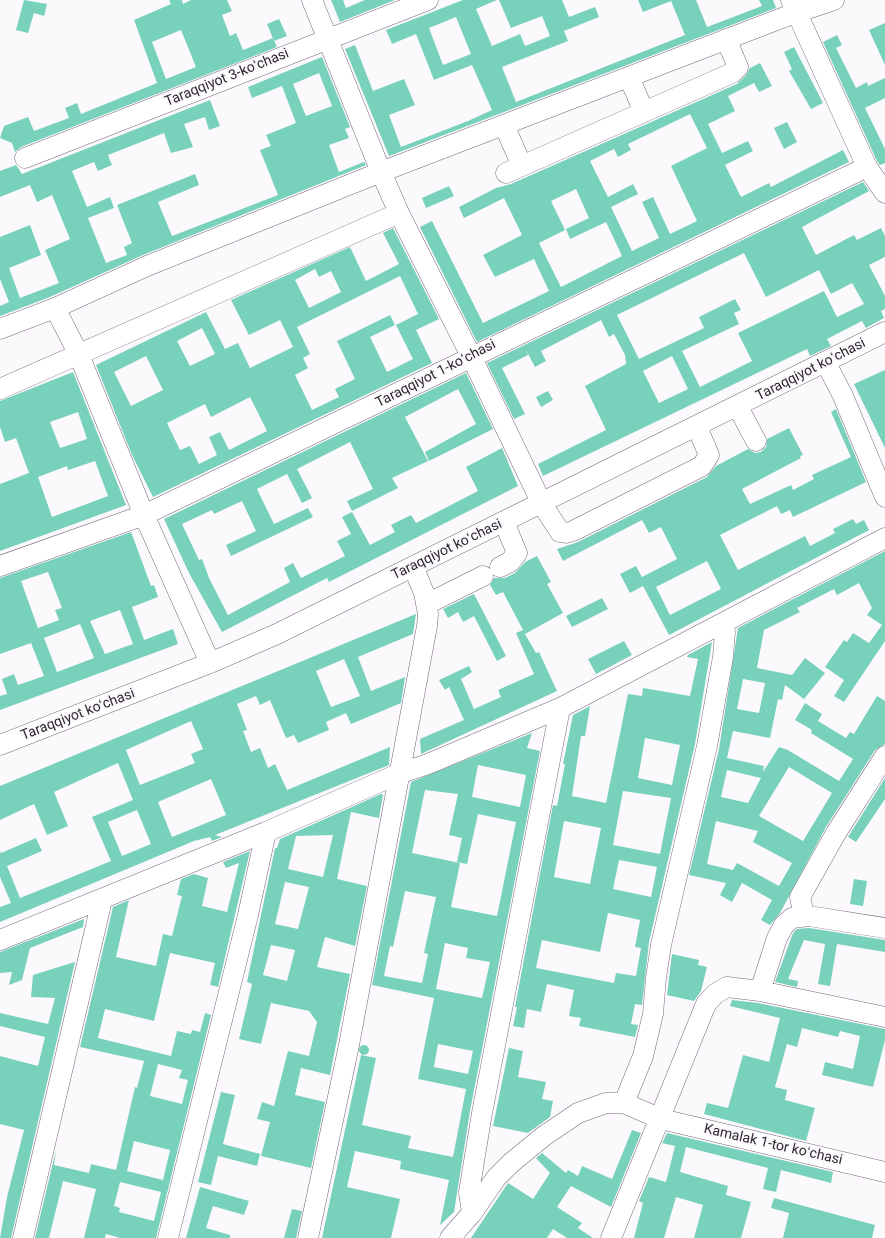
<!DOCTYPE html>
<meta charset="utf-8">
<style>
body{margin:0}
canvas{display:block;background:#fcf9fd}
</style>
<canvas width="885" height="1238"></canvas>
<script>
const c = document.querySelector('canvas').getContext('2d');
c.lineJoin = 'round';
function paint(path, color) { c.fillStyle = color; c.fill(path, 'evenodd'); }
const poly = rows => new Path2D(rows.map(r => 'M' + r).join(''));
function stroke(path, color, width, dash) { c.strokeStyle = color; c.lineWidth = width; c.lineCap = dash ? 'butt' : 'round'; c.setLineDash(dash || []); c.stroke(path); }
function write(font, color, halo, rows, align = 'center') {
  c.font = font + ' Roboto,sans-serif'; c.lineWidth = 4; c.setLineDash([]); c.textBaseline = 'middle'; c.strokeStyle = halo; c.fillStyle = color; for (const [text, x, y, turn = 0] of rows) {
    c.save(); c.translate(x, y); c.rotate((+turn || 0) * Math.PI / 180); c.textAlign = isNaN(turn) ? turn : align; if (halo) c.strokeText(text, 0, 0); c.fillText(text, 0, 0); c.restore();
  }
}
paint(poly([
 [24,0,47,4,44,16,34,13,28,33,16,30],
 [169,0,182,0,183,4,191,0,227,0,232,11,222,15,230,36,236,33,243,50,273,38,277,47,21,147,15,152,12,143,0,138,4,126,28,117,34,131,69,118,65,108,77,103,81,114,157,83,134,20,171,4],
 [181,30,196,67,166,79,152,42],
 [331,0,343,0,346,8,365,0,395,0,340,22],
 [463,0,497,0,476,9,492,46,520,34,525,46,550,36,542,16,511,28,499,0,562,0,569,17,595,7,599,17,564,31,568,41,502,67,516,102,685,35,671,1,643,12,638,0,696,0,707,27,762,6,759,0,773,0,776,8,389,156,345,49,355,45,373,91,404,79,415,105,389,115,401,147,468,121,492,110,472,65,434,80,416,34,392,44,386,30],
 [456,17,471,54,443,65,429,28],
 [279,19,287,36,274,41,267,24],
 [885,23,885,65,869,30],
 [837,35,842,45,836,48,856,88,867,82,868,86,885,78,885,98,865,108,885,149,885,163,880,165,877,161,823,42],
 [794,47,823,103,811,109,789,71,792,69,784,52],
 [322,57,350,127,345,129,349,138,329,145,339,172,364,162,366,165,143,255,50,297,0,316,0,306,9,302,0,279,0,237,30,225,41,255,9,268,20,298,59,283,45,250,70,239,52,195,37,202,30,185,0,197,0,171,16,165,22,174,210,100,220,126,209,130,205,117,184,124,193,147,171,153,164,133,108,155,112,165,98,171,94,162,72,171,87,207,110,197,114,208,88,218,106,263,127,255,124,247,132,243,117,205,195,174,199,185,158,202,172,236,278,195,260,150,271,146,266,135,296,123,282,86,252,98,248,87],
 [319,73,332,106,306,116,293,84],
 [760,63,772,86,759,92,754,83,728,96,735,111,708,124,722,153,748,141,753,151,725,165,741,197,769,183,771,187,843,150,849,162,477,342,420,227,432,221,483,323,549,291,534,259,495,277,483,255,522,235,504,198,464,218,459,207,496,188,511,184,737,84,746,75,750,68],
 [690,114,707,148,671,166,697,221,670,234,653,197,642,202,659,238,632,251,611,207,638,194,633,184,608,197,590,161,614,149,618,157,631,150,628,144],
 [576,189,589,218,566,229,570,239,606,222,622,256,561,287,539,243,565,230,551,201],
 [787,122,797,142,784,149,774,128],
 [863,182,869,191,802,227,816,255,854,235,857,240,881,228,885,236,885,257,869,265,885,296,885,309,881,311,884,318,866,328,862,321,827,339,831,346,810,356,807,349,543,476,538,464,606,430,585,386,626,364,625,355,614,334,609,337,601,320,541,351,546,361,535,367,526,350,528,355,502,368,525,414,514,419,487,363],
 [744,253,766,297,819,270,831,294,852,283,864,304,837,317,824,291,738,333,752,361,700,387,682,351,739,324,734,313,741,310,735,299,699,317,704,328,639,359,617,315],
 [672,356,688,389,659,403,643,371],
 [449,186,454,196,426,208,422,198],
 [393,228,439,319,416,330,432,363,153,497,132,455,96,365,206,312,225,349,238,343,250,368,293,347,280,320,249,335,231,300,350,247,366,281,399,264,383,233],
 [315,269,319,277,331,271,341,292,309,308,295,280],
 [400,276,418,314,396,325,413,359,387,372,370,337,395,325,390,315,337,341,355,379,335,389,339,397,312,410,295,375,308,368,303,358,310,354,297,327],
 [202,328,215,354,190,366,177,341],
 [146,356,163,390,131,406,114,372],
 [250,397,267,431,229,450,220,432,209,437,217,455,199,464,190,446,180,450,167,423,205,404,211,417],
 [885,370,885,448,854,384],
 [73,372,126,505,0,551,0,484,29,473,16,438,5,442,0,427,0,401],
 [78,412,87,439,60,448,50,422],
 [95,461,108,496,52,517,38,477,67,466,68,470],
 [466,373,493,429,429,461,425,452,476,424,458,389,405,417,428,461,392,478,398,488,352,511,347,501,373,489,350,442,297,469,312,498,302,503,287,474,257,489,274,524,308,508,313,517,231,556,226,545,256,531,242,501,214,514,212,510,182,524,199,560,202,559,209,578,228,615,290,582,284,568,293,563,301,578,345,556,337,541,351,534,342,517,352,512,370,545,395,532,391,525,411,515,416,523,478,491,466,467,502,448,518,486,329,582,327,578,222,632,189,573,164,519],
 [548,391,553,400,541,407,536,397],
 [836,409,866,482,793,517,790,510,781,514,777,506,720,535,738,570,805,536,810,546,835,533,833,529,853,519,856,524,864,520,869,530,669,635,643,586,630,593,620,574,636,566,642,577,677,559,661,527,649,533,642,520,563,561,557,549,578,542,707,477,716,466,748,449,755,453,761,452,766,447,767,439,789,428,803,455,800,456,801,458,742,489,750,504,791,485,793,490,814,479,812,475,851,457,831,412],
 [707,561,721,589,670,615,656,587],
 [131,532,151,586,154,585,158,597,132,607,144,640,173,629,178,644,0,710,0,696,7,694,2,679,14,674,18,685,44,676,31,643,0,654,0,578],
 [48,572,62,608,55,610,59,620,38,628,21,581],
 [120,610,133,644,105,654,90,621],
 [80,624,94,658,57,672,44,638],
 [885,551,885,641,844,702,834,696,844,680,825,667,844,640,847,642,853,633,869,643,882,625,867,615,872,608,859,583,837,595,834,589,797,608,800,612,764,630,757,668,792,675,805,658,825,673,804,699,785,685,782,700,778,699,770,738,733,731,727,758,764,766,763,772,779,747,788,750,839,781,853,759,811,733,812,730,795,720,805,703,822,714,818,721,846,738,850,732,854,734,877,696,885,701,885,744,875,750,826,827,780,913,770,925,761,920,772,900,742,883,732,902,720,895,726,883,689,875,719,749,738,628],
 [743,679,765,683,759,713,737,709],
 [789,767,832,793,803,841,759,816],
 [727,770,761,778,748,803,721,797],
 [716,821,758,831,753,842,792,863,779,886,737,863,733,870,707,864],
 [537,556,551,582,547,584,563,613,525,634,536,653,539,652,557,691,421,754,420,739,464,720,449,687,445,690,439,680,469,666,472,672,461,679,474,709,501,697,498,690,534,674,516,633,523,630,503,592,496,595,490,585,494,578,505,578,515,573,525,562],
 [474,594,506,656,497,661,474,616,463,622,458,612,448,618,443,609],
 [602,598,608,609,572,627,566,616],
 [416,614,413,634,358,657,371,691,405,677,401,703,351,724,346,713,326,722,329,730,298,743,294,735,286,738,270,700,260,705,256,696,237,704,247,730,243,731,251,752,260,748,268,768,275,764,287,790,390,747,389,765,215,835,222,837,212,841,210,837,194,841,0,922,0,907,11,903,0,877,0,851,1,853,36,838,42,851,7,866,20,898,55,884,111,861,92,817,133,800,118,763,54,792,68,826,47,835,34,804,0,820,0,786],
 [344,659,360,696,331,707,316,671],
 [191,721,203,749,191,754,195,763,140,785,126,750],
 [211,779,226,815,172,837,158,802],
 [137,810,151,844,122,856,108,822],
 [624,641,632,655,596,674,588,659],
 [712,642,695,744,649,942,642,1005,635,1004,631,1024,638,1025,635,1037,579,1026,581,1018,569,1016,574,990,547,984,541,1012,527,1009,524,1028,513,1026,517,1007,515,1007,553,805,557,806,565,764,563,764,573,715,590,706,585,736,581,736,572,796,606,803,628,694,642,696,643,688,690,696,698,659,687,657,688,655],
 [645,738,680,745,672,785,638,778],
 [623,791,671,798,660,854,613,845],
 [564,821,601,828,590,884,554,877],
 [619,860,657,867,651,897,613,889],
 [608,913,640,920,635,947,641,948,636,976,616,973,614,983,536,968,542,940,600,952],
 [532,733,527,748,540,751,470,1111,454,1212,440,1225,449,1180,400,1169,401,1161,355,1151,347,1187,400,1199,391,1238,322,1238,361,1055,376,1058,362,1125,411,1136,408,1148,453,1157,466,1089,418,1079,434,998,372,985,411,782],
 [478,765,526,775,520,807,472,797],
 [425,790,458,794,449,835,462,838,457,862,467,864,478,814,516,822,497,916,451,907,460,863,412,853],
 [405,891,436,897,424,953,428,954,422,983,384,976,390,946,393,947],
 [445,943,468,948,466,958,490,962,482,998,436,989],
 [438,1044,473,1051,468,1074,434,1067],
 [885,778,885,799,856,842,848,837],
 [381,794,383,795,379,818,351,812,337,879,367,886,355,946,325,937,317,967,350,974,330,1075,301,1068,295,1095,325,1102,311,1168,261,1156,270,1122,257,1119,262,1102,274,1106,288,1051,309,1056,317,1022,309,1011,271,1003,261,1044,239,1039,252,984,247,982,275,848,277,848,280,839],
 [333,835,323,877,288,869,296,836],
 [285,882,309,887,298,929,275,924],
 [271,945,295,950,287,981,263,975],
 [250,851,218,987,210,985,215,963,170,953,154,1021,105,1009,98,1038,171,1056,177,1031,191,1034,192,1030,200,1032,205,1013,211,1015,156,1238,120,1238,106,1234,105,1238,84,1238,96,1189,63,1181,49,1238,35,1238,56,1150,54,1165,89,1173,91,1164,116,1170,135,1087,137,1088,144,1061,80,1047,113,907,129,900,116,957,156,966,163,934,172,936,182,896,177,895,181,879,194,874,208,878,202,906,227,912,239,863,226,868,223,862],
 [158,1064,182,1070,179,1078,188,1080,182,1104,150,1096],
 [134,1141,170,1150,163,1180,127,1171],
 [120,1182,161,1192,154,1221,119,1212,120,1208,114,1206],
 [854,879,867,881,863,906,850,904],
 [84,919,83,927,30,948,22,980,9,985,12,972,0,973,0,952],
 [809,928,885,940,885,952,837,944,830,986,818,984,825,944,804,940,788,979,798,981,797,987,775,982,793,933,797,929],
 [672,954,699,960,698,965,707,967,701,991,694,1001,667,995],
 [75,962,11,1238,0,1238,7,1197,24,1130,0,1124,0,1056,38,1066,45,1037,0,1026,0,1013,48,1024,55,998,31,997,33,975],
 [732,1000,758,1003,885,1029,885,1040,873,1087,822,1075,825,1062,853,1069,860,1036,840,1031,838,1037,802,1028,797,1047,787,1044,775,1087,787,1090,785,1100,815,1108,806,1141,704,1114,707,1103,728,1108,743,1055,769,1062,780,1018,730,1006],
 '359 1050a5 5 0 1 1 10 0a5 5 0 1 1-10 0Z',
 [509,1048,523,1051,518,1077,546,1082,542,1099,553,1101,550,1117,528,1133,493,1126],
 [221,1092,235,1095,223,1144,260,1154,257,1166,218,1156,211,1185,198,1182],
 [632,1130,641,1133,611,1207,571,1186,557,1207,582,1223,578,1228,593,1238,567,1238,553,1229,547,1238,471,1238,508,1183,533,1199,550,1173,536,1158,542,1153,566,1173,568,1170,578,1176,582,1166,612,1179],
 [667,1133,833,1172,831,1183,781,1170,776,1192,763,1189,768,1168,686,1147,680,1172,728,1186,726,1195,751,1202,741,1238,694,1238,703,1205,676,1197,664,1238,634,1238,643,1203,639,1201,649,1177,666,1182,675,1146,662,1143],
 [200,1187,249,1201,244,1215,213,1206,206,1228,230,1235,230,1238,186,1238],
 [774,1198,875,1225,872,1238,783,1238,789,1213,771,1208],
 [292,1209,302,1211,296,1238,284,1238]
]), '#77d1bb');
const minor = poly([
 [312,0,381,172,399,213,471,356,542,504,560,532,566,533,573,531,702,466,709,455,697,427],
 [791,0,867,167,885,193],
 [629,77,644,112],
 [504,125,522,166],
 [25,158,428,0],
 [506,173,732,73,738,67,726,39],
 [55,308,79,355,144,515,210,663],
 [0,329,55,308,147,266,381,172,795,13,834,0],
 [826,363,843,396,885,497],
 [0,389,399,213],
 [738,407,756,441],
 [0,566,144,515,867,167],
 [500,567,510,562,517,553,504,522],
 [427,604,483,576],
 [0,745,210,663,277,634,885,332],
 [804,915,800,897,836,833,885,756],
 [0,940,266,832,398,774,428,764,560,708,885,538],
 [760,991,777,938,784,925,792,918,809,916,885,928],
 [624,1103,643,1056,653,1014,656,978,661,945,707,746,723,657,725,632,723,624],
 [472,1213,469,1192,482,1113,560,708],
 [23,1238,102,900],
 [168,1238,248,915,266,832],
 [308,1238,349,1045,427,626,428,614,424,593,413,566],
 [450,1238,472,1213,496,1178,511,1163,544,1136,578,1113,606,1103,624,1103,661,1119,885,1172],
 [611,1238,706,1004,715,994,727,987,760,991,885,1017]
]);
stroke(minor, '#77687a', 21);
stroke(minor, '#fff', 20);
write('14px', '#2d272f', '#fcf9fd', [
 ["Taraqqiyot 3-koʻchasi",227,78,-22],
 ["Taraqqiyot koʻchasi",811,370,-27],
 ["Taraqqiyot 1-koʻchasi",436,374,-27],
 ["Taraqqiyot koʻchasi",447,550,-26],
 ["Taraqqiyot koʻchasi",78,715,-21],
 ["Kamalak 1-tor koʻchasi",773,1145,13]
]);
</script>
